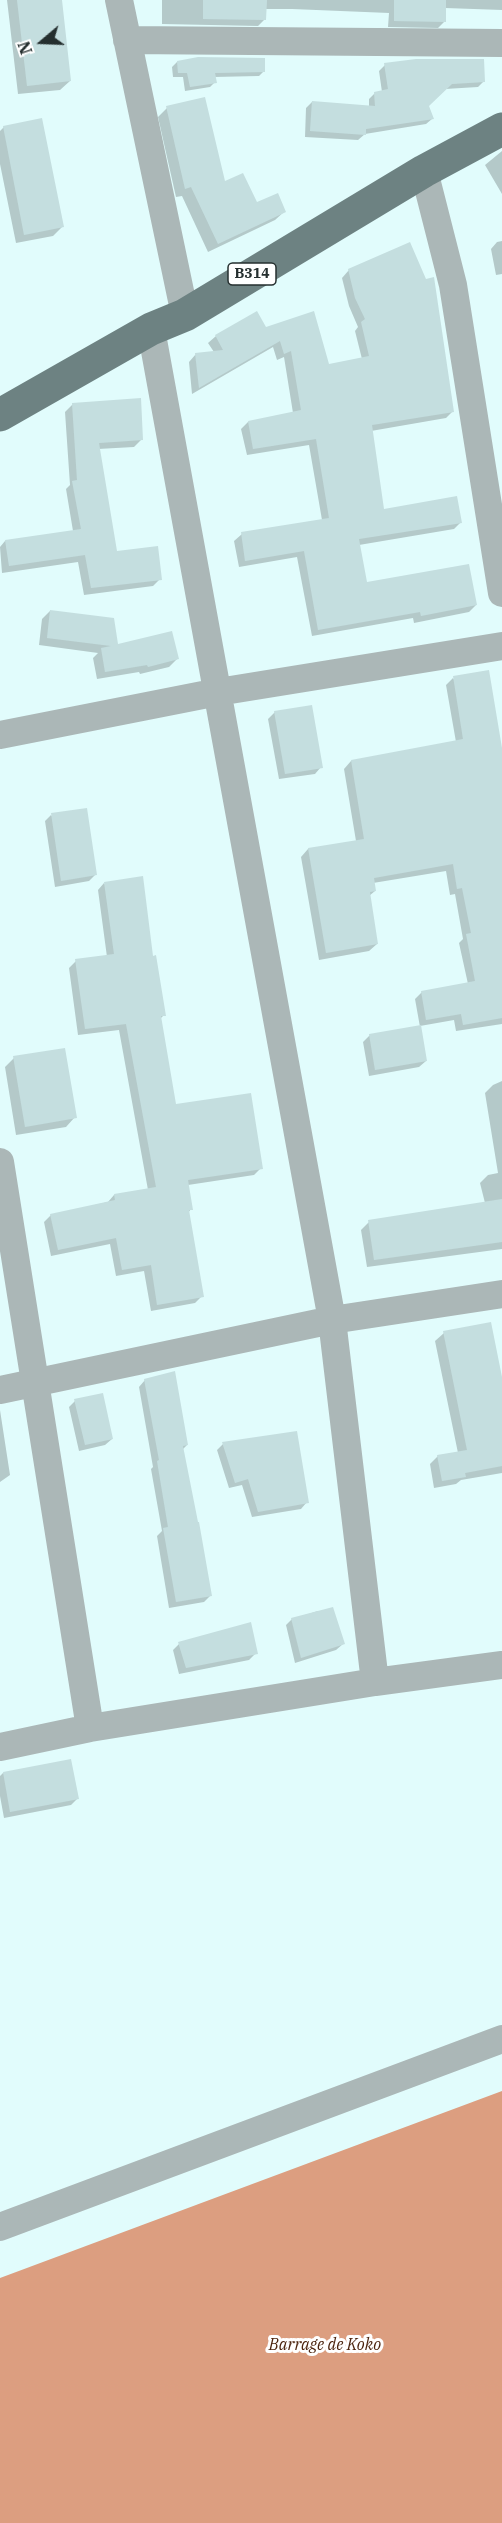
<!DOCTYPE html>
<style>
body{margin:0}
#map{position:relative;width:502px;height:2523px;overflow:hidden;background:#e1fcfc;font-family:"IBM Plex Serif",serif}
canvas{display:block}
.north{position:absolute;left:12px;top:12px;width:60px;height:60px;-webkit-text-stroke:4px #fff;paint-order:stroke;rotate:251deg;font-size:16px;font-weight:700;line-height:24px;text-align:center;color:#252f2f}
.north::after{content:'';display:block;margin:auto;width:21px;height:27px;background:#252f2f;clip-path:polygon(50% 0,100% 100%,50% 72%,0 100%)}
</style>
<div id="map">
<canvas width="502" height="2523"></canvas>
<div class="north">N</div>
</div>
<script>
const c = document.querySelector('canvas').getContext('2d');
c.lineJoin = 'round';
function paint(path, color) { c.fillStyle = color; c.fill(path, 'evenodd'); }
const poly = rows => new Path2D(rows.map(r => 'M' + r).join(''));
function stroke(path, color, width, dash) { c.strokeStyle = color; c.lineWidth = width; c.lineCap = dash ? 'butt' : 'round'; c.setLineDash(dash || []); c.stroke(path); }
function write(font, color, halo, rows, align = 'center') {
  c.font = font + ' "IBM Plex Serif",serif'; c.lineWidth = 6; c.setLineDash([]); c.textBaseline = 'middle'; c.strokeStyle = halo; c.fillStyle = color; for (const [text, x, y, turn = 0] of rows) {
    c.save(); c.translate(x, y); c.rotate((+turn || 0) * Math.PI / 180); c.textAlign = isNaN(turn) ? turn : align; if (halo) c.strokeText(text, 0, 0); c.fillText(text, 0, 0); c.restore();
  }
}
paint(poly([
 [502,2091,502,2523,0,2523,0,2278]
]), '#dc9e80');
paint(poly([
 [7,0,60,0,70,81,60,90,18,94],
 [162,0,502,0,502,10,445,8,445,21,438,28,388,27,389,13,292,9,265,9,265,19,258,26,162,24],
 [177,62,264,71,259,76,214,77,215,82,210,87,185,91,183,77,173,77,172,67],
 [385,65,484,81,478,87,445,89,428,106,432,119,426,124,365,134,358,140,305,137,306,108,312,102,369,107,369,99,375,93,382,92,379,71],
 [167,108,224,183,257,204,285,211,275,220,208,252,182,196,176,197,158,117],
 [4,127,62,227,53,236,16,243,0,164,0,131],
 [502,151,502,194,485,165],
 [502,241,502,274,496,275,491,249,497,242],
 [349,270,453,411,446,418,371,431,383,511,461,522,454,529,359,545,365,584,476,605,469,612,414,623,413,618,312,636,297,557,239,567,234,541,242,534,322,520,309,445,247,455,241,429,248,422,293,413,284,357,277,360,273,347,192,394,189,362,196,354,214,352,208,343,216,336,256,313,265,329,328,365,362,359,355,331,358,327,349,306,342,278],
 [73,404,142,439,134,447,98,449,116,552,160,579,153,586,84,595,78,562,2,573,0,547,5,541,73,531,66,489,70,485,65,412],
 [50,611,117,646,178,658,169,667,140,674,139,672,97,679,93,658,98,653,39,645,42,619],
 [453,678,502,757,502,1024,456,1031,454,1020,420,1026,426,1061,419,1067,369,1076,363,1042,370,1035,420,1027,415,999,422,992,468,984,459,943,463,939,455,894,450,895,446,871,373,883,375,891,369,896,377,944,369,951,319,960,301,857,308,849,356,841,344,769,351,761,456,742,446,685],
 [275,712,321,767,315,774,279,779,268,719],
 [51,815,96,874,89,881,55,887,45,821],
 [104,883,152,958,164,1015,160,1019,175,1106,261,1168,254,1175,188,1185,191,1209,188,1213,202,1296,195,1303,151,1311,144,1271,116,1276,110,1244,51,1256,44,1222,51,1215,108,1202,114,1195,148,1190,119,1030,78,1035,69,968,76,961,107,957,98,890],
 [14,1058,75,1117,66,1127,16,1135,5,1067],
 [502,1081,502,1249,367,1267,361,1230,369,1222,485,1203,480,1183,488,1175,498,1173,485,1093,493,1085],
 [444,1333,502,1385,502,1473,461,1480,456,1484,434,1488,430,1464,438,1456,458,1453,435,1341],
 [145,1380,187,1445,182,1450,210,1596,204,1602,169,1608,157,1536,162,1531,151,1469,153,1467,139,1387],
 [75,1401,112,1439,105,1445,79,1451,69,1407],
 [0,1410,10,1475,0,1482],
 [223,1444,307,1502,301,1509,252,1517,242,1485,229,1488,217,1450],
 [318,1611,343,1644,336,1650,295,1663,286,1625,292,1619],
 [179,1644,256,1653,249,1660,179,1674,173,1650],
 [3,1773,77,1799,71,1805,4,1818,0,1796,0,1776]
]), '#0003');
paint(poly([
 [17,0,62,0,71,81,27,86],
 [203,0,267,0,266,20,203,19],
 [394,0,446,0,446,22,394,21],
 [198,57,265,58,265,72,215,73,217,83,190,87,187,73,178,73,177,61],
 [416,59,484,59,485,82,452,84,429,106,434,119,366,129,366,135,310,131,312,101,375,106,374,92,388,89,384,63],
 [205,97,225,181,243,173,257,202,278,193,286,212,218,244,191,187,185,189,166,106],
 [42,118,64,227,24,235,3,126],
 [410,242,426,279,434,277,454,412,372,425,384,509,457,496,462,523,359,539,367,582,469,564,477,605,421,616,420,612,318,630,304,551,245,561,241,532,329,518,316,439,253,449,248,421,301,410,291,351,284,354,280,341,199,388,195,353,223,350,215,335,257,311,266,327,314,311,329,364,369,356,361,322,365,319,355,298,348,269],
 [141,398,143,440,99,443,117,551,158,546,162,580,91,588,85,555,9,566,5,540,81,529,72,481,77,480,72,403],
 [50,610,114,618,118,644,172,631,179,659,148,667,147,665,105,672,101,648,111,646,47,638],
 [489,670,502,748,502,1018,463,1025,461,1014,426,1020,421,991,475,981,466,934,471,933,462,888,457,889,453,864,374,878,376,891,370,892,378,944,326,953,308,848,364,839,351,760,463,739,453,676],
 [312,705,323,768,285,774,274,711],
 [87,808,97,875,61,881,51,813],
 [143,876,153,956,156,955,166,1016,161,1016,176,1104,251,1093,263,1169,188,1180,193,1210,189,1210,204,1297,157,1305,151,1265,122,1270,116,1238,58,1250,50,1214,115,1200,114,1194,156,1187,126,1024,85,1029,75,959,114,954,104,882],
 [421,1025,427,1061,375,1070,369,1034],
 [65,1048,77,1118,25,1127,13,1056],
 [502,1199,502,1242,374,1260,368,1220],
 [491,1322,502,1377,502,1466,465,1473,466,1477,442,1481,437,1455,467,1450,443,1331],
 [175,1371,188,1445,183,1446,198,1522,199,1522,212,1596,176,1602,163,1528,168,1527,157,1461,159,1460,144,1379],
 [103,1393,113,1439,85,1445,74,1399],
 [297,1431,309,1503,258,1512,248,1479,235,1483,222,1442],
 [333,1607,345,1644,301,1658,291,1618],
 [251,1622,258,1654,186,1668,178,1642],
 [71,1759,79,1799,10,1812,3,1772]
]), '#c4dedf');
stroke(poly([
 [119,0,185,315],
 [127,40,502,43],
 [424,171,453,285,502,593],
 [151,329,332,1320,375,1682],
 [0,735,218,692,502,646],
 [0,1162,90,1728],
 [0,1390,332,1320,502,1294],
 [0,1747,90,1728,375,1682,502,1665],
 [0,2227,502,2039]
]), '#abb7b7', 28);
stroke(poly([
 [0,415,151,329,185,315,424,171,502,129]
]), '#6d8282', 33);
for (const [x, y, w] of [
 [252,274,48]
]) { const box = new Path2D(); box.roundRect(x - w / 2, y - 11, w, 22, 4.5); c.fillStyle = '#fff'; c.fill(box); stroke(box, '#252f2f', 1.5); }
write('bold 14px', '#252f2f', null, [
 ["B314",252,274]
]);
write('italic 16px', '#4b230d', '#fff', [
 ["Barrage de Koko",325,2345]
]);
</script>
